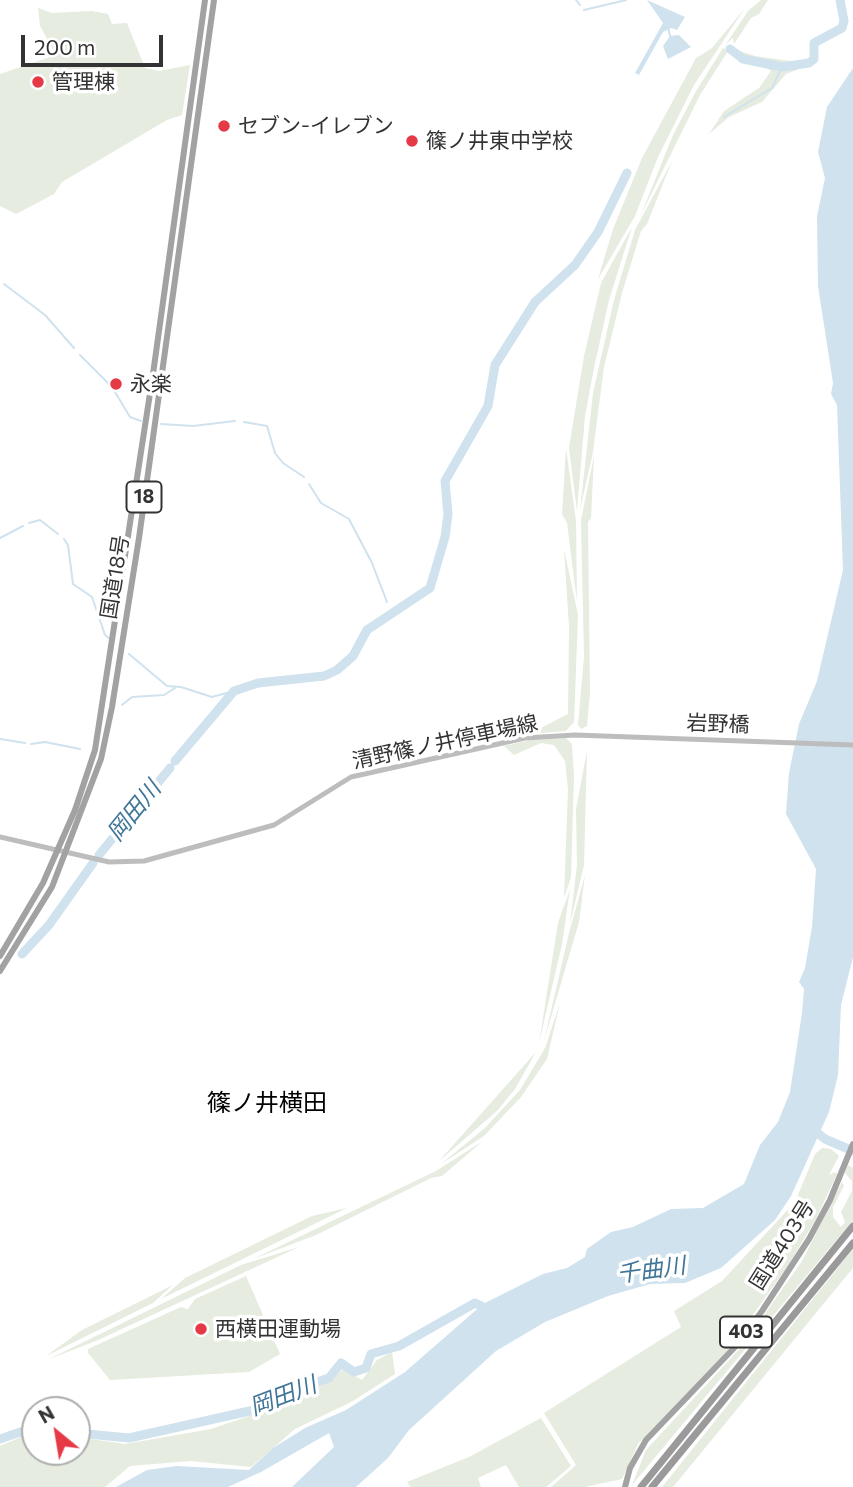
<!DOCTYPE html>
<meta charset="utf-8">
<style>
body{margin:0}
#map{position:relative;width:853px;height:1487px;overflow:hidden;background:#fff;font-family:Commissioner,sans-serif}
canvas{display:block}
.north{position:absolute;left:21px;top:1396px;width:70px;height:70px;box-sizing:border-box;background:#fff;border:2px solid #adadad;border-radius:50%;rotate:330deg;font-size:19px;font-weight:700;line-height:28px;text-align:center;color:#333}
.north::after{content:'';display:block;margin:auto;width:24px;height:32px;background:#e63946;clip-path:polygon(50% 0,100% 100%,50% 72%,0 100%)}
.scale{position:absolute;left:21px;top:35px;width:142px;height:32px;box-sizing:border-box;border:4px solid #333;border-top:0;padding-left:9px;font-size:21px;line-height:24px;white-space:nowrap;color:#333;-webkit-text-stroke:5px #fff;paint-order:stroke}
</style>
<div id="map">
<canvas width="853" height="1487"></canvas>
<div class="north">N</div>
<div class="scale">200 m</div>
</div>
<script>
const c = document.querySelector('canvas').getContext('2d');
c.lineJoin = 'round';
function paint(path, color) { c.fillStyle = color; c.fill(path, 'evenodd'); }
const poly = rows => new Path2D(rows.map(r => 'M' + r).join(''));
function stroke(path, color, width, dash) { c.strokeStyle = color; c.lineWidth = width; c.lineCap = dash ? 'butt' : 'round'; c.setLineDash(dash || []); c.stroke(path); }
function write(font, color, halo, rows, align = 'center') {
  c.font = font + ' Commissioner,"Noto Sans JP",sans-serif'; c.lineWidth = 7; c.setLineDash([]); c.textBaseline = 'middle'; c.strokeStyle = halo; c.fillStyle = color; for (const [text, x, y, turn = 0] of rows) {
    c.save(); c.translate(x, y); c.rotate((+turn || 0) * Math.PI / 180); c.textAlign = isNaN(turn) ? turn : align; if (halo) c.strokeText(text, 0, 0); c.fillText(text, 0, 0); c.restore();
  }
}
paint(poly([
 [761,0,768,0,759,14,751,18,734,44,733,38,726,44,748,11],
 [38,8,52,13,92,11,108,14,112,24,127,23,145,68,159,71,190,65,182,115,167,120,62,182,54,194,16,214,0,206,0,74,56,55,40,26],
 [745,8,694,85,658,157,635,216,598,279,613,229,642,158,696,58,712,48],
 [723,48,728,51,700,95,640,217,673,135,696,91],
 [731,48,755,56,790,61,799,69,786,74,762,102,729,117,709,134,724,111,759,88,771,71,762,64,743,61,729,51],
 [672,161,647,224,641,231,622,293,604,367,593,452,580,510,593,393,614,300,635,230],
 [632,227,609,300,594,368,585,416,577,511,569,448,584,356,601,283],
 [566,448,576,521,577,602,567,523,562,514],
 [594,456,591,518,588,522,590,692,587,726,581,729,578,725,584,657,581,520],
 [564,549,578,615,574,722,566,731,529,734,568,714,569,627],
 [566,738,572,744,574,776,571,877,564,898,568,789,565,761,554,745,541,743,514,755,504,746,531,740],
 [587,751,584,865,570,924,577,865,576,809],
 [585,875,579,922,544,1041,569,933],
 [570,889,562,944,539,1043,558,923],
 [560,1003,547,1059,521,1097,484,1136,441,1164,485,1128,520,1090,545,1048],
 [536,1052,515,1089,497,1111,439,1161],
 [483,1141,442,1176,431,1178,316,1235,253,1259,436,1171],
 [822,1148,831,1149,839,1156,829,1175,835,1172,837,1174,816,1219,787,1267,727,1351,638,1444,622,1479,585,1487,551,1487,576,1465,544,1413,681,1327,674,1311,722,1281,795,1202,815,1154],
 [848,1165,853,1168,853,1220,632,1485,646,1450,743,1345,802,1261,842,1182,844,1186,833,1207,833,1217,841,1227,845,1222,841,1212,852,1191,852,1181,845,1173],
 [347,1208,161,1299,185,1278,312,1216],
 [299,1247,96,1341,49,1359,241,1265],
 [853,1249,853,1268,673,1487,662,1487],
 [246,1276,280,1354,249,1372,110,1380,88,1353,88,1349,181,1307,188,1309,195,1299],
 [173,1285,153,1303,46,1356,82,1330],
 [392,1352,395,1374,353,1401,295,1429,251,1467,191,1461,130,1466,105,1487,0,1487,0,1446,35,1431,35,1452,77,1452,77,1437,125,1444,211,1429,264,1411,295,1394,330,1382,343,1369,362,1380,377,1360],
 [541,1418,571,1466,546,1487,519,1487,506,1465,478,1478,481,1487,410,1487,407,1482,469,1457]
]), '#e6ecdf');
paint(poly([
 [647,0,685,17,677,30,671,28,663,32,639,75,635,73,663,23],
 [679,35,691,47,668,59,663,46,670,36],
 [853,68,853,957,841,1005,838,1075,829,1112,791,1196,775,1220,721,1268,685,1283,650,1284,608,1296,545,1322,496,1351,409,1430,388,1458,356,1487,292,1487,334,1447,329,1433,261,1472,228,1487,116,1487,147,1470,177,1466,249,1470,273,1448,305,1428,346,1410,405,1372,483,1304,543,1274,567,1268,585,1257,587,1249,611,1232,633,1227,671,1209,703,1208,744,1184,760,1145,778,1122,790,1092,802,1013,804,989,799,982,805,968,812,927,816,869,786,814,789,773,799,724,817,681,843,570,837,405,831,394,833,383,818,286,817,216,825,178,818,152,827,107]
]), '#cfe2ee');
stroke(poly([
 [576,0,580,5],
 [584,10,626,0],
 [668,27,670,36],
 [724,117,772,88,782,67],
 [4,284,45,315,74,348],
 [80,355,112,387,130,417,141,421],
 [244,422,267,426,275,453,283,463,304,477],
 [161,424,193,426,235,421],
 [309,484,321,503,349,519,372,563,387,602],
 [29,523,40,520,58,534],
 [0,538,23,526],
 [64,539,68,545,73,584,92,597,105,635,110,639],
 [129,654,167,686,181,687,212,697,234,691],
 [122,705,132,697,164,695,175,688],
 [0,739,25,743],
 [31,744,45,742,80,749]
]), '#cfe2ee', 2);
stroke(poly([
 [730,49,743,59,782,67,809,63,814,59,814,43,842,28,844,21,840,0],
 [175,761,234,691,258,683,324,676,337,670,353,656,367,630,430,588,445,537,448,514,445,481,488,406,495,365,535,302,575,265,598,232,627,173],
 [99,855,170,768],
 [22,954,49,925,93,863],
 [810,1127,825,1139,853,1151],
 [77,1433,129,1438,254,1410,299,1388,329,1378,341,1363,354,1372,366,1368,371,1354,399,1346,475,1303,492,1311],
 [0,1439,35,1427]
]), '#cfe2ee', 9);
stroke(poly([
 [0,837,109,862,144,861,274,825,351,777,525,738,575,735,853,745]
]), '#bdbdbd', 5);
stroke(poly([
 [0,956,43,883,75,810,95,750,153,374,205,0],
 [0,971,52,887,101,759,112,707,139,538,214,0],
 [625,1487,630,1468,646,1440,735,1347,762,1311,809,1239,830,1200,853,1144]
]), '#a2a2a2', 6);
stroke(poly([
 [641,1487,853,1226],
 [652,1487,853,1243]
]), '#9a9a9a', 7);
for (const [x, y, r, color] of [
 [38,82,7,"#e63946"],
 [224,126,7,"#e63946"],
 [412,141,7,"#e63946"],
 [116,384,7,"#e63946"],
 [201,1329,7,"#e63946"]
]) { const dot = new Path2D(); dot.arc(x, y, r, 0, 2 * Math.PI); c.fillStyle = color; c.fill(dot); stroke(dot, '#fff', 2.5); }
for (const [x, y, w] of [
 [144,497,35],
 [746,1332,52]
]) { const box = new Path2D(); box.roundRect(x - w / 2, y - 15.5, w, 31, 5); c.fillStyle = '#fff'; c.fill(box); stroke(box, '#333', 2); }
write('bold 19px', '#333', null, [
 ["18",144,497],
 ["403",746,1332]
]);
write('21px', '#333', '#fff', [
 ["管理棟",52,82],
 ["セブン-イレブン",238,126],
 ["篠ノ井東中学校",426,141],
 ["永楽",130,384],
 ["西横田運動場",215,1329]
], 'left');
write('21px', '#333', '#fff', [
 ["国道18号",115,577,-81],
 ["岩野橋",718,724,2],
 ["清野篠ノ井停車場線",445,742,-12],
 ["国道403号",782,1245,-58]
]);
write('italic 23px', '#3f7597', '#fff', [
 ["岡田川",134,811,-51],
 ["千曲川",651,1270,-8],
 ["岡田川",283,1396,-21]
]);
write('24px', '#000', '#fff', [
 ["篠ノ井横田",267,1103]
]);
</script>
